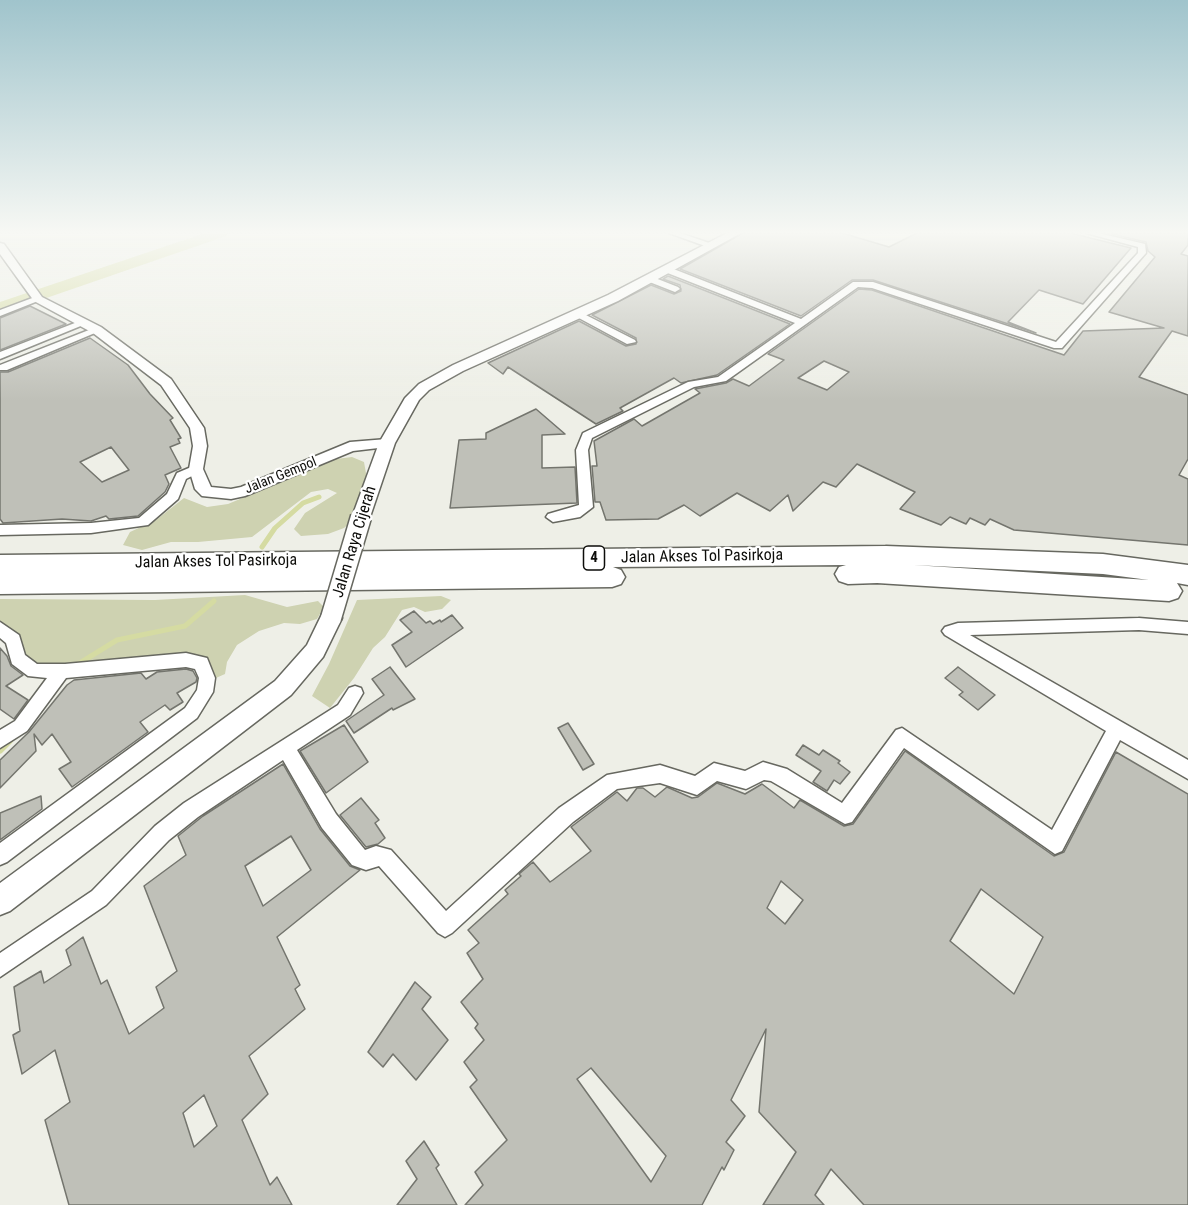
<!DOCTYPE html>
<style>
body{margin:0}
canvas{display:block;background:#eeefe7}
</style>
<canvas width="1188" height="1205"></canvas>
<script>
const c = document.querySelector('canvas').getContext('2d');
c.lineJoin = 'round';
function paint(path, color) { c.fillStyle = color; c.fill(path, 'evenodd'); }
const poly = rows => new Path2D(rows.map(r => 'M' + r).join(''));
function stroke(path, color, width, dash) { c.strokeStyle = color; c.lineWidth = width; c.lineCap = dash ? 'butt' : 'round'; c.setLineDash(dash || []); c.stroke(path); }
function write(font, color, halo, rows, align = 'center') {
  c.font = font + ' "Roboto Condensed",sans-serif'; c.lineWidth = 4.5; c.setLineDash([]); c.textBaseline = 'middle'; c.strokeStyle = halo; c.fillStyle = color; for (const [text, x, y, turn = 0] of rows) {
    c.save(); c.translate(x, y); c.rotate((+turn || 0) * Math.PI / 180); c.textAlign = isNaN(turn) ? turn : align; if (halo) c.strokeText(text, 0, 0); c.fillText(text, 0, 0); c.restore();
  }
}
paint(poly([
 [352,457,364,462,367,479,351,522,344,528,328,534,301,536,294,529,305,513,337,493,328,489,311,492,252,537,198,542,171,542,142,550,123,545,130,532,156,520,184,498,207,507,228,504,336,459],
 [245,595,287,607,318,601,324,607,317,619,300,624,284,623,259,631,237,645,227,662,225,674,200,685,196,666,30,672,0,634,0,599,155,600],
 [441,596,451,600,442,609,425,612,414,607,402,610,385,637,373,648,354,678,330,708,312,696,329,664,357,600]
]), '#ced2b1');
stroke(poly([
 [262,547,275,528,303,503,319,497],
 [75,666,117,640,185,626,214,601]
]), '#d5dba2', 5);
stroke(poly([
 [0,750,10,740]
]), '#d5dba2', 7);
paint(poly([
 [205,233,228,233,226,236,0,314,0,302,205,233]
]), '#d5dba2');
const building = poly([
 [743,233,842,233,889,247,917,233,1070,233,1131,248,1083,304,1039,290,1008,322,1036,333,873,280,852,280,801,316,680,269,743,233],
 [1108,233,1188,233,1188,245,1181,254,1188,256,1188,336,1172,331,1139,377,1188,395,1188,459,1179,475,1188,479,1188,545,1014,530,990,519,985,525,970,518,966,524,950,517,941,525,900,509,915,492,857,464,836,487,823,482,793,511,788,495,770,511,737,493,700,516,684,505,658,519,606,520,600,502,595,502,592,466,597,466,594,441,634,419,642,426,700,393,695,389,726,383,733,379,749,386,784,360,768,354,859,289,872,290,1064,355,1083,331,1164,328,1109,312,1155,257,1148,251,1146,242,1108,233],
 [824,361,849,372,827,390,798,378,824,361],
 [668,276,790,324,717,375,681,383,674,378,620,408,623,411,596,424,508,367,503,374,488,363,579,321,626,346,636,344,636,338,592,315,651,285,674,294,681,291,680,285,663,279,668,276],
 [30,306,66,324,0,350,0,318,30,306],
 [90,338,128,365,150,394,173,418,170,420,181,438,178,439,180,443,170,447,181,468,165,475,169,484,165,492,138,516,109,519,106,516,91,521,62,519,3,523,0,519,0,372,8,372,90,338],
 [111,447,129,470,102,482,80,462,111,447],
 [536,409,565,434,542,435,542,468,575,467,577,503,450,508,459,440,486,439,486,433,536,409],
 [414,611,426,623,430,621,433,624,440,620,441,622,452,615,463,628,406,667,392,645,412,632,400,620,414,611],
 [0,648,7,656,11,666,23,675,6,686,28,700,14,719,0,709,0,648],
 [390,667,415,699,393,710,392,708,354,733,346,721,384,695,372,679,390,667],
 [958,667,995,695,978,710,959,695,963,692,945,678,958,667],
 [186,669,193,671,197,678,196,682,177,693,183,702,170,710,165,705,140,722,148,732,72,787,59,769,71,762,52,734,42,745,34,734,36,751,0,788,0,760,29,732,67,685,74,680,141,673,146,679,157,672,186,669],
 [568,723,594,764,583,770,558,728,568,723],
 [344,725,368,762,326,793,300,751,344,725],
 [803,745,819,755,823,750,840,761,838,763,850,772,840,784,834,780,827,791,813,782,821,771,796,755,803,745],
 [905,751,1054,856,1064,852,1116,752,1188,794,1188,1205,864,1205,831,1169,815,1195,824,1205,763,1205,796,1152,759,1112,766,1029,731,1100,745,1116,726,1142,734,1150,724,1170,722,1167,702,1205,465,1205,483,1185,475,1172,507,1140,470,1087,477,1080,464,1062,484,1040,475,1028,478,1024,461,1002,483,979,467,953,479,943,468,930,508,894,505,890,521,876,519,874,533,862,550,882,553,880,591,851,571,827,617,792,627,801,637,788,643,788,655,797,667,787,692,798,698,797,717,783,745,794,762,784,794,808,800,800,844,826,853,824,905,751],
 [781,881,803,900,785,924,767,908,781,881],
 [981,889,1043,937,1014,994,950,941,981,889],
 [591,1068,666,1156,651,1182,577,1079,591,1068],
 [283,764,320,829,350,866,360,870,277,937,300,985,295,989,305,1009,249,1056,268,1094,242,1120,270,1185,277,1177,292,1205,69,1205,45,1120,70,1102,55,1050,22,1074,13,1035,20,1031,14,987,41,971,44,983,71,965,66,950,83,937,101,984,107,980,129,1034,164,1008,156,987,177,971,144,886,186,855,178,836,203,816,283,764],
 [291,836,311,870,263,906,245,866,291,836],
 [204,1095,217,1126,194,1147,183,1113,204,1095],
 [41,796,42,809,0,840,0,813,41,796],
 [361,798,379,820,375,823,385,838,378,844,366,847,340,815,361,798],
 [415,982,431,997,422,1009,448,1040,416,1080,393,1054,383,1067,368,1052,415,982],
 [424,1141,439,1165,436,1168,457,1205,397,1205,417,1179,406,1161,424,1141]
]);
paint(building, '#bfc0b8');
stroke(building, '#74756e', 1.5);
const minor = poly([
 [669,233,680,233,715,245,708,247,669,233],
 [1086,233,1098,233,1145,244,1146,253,1062,348,1054,348,872,288,858,287,726,381,694,387,592,438,588,450,593,507,580,517,553,522,546,517,548,514,579,505,576,450,583,433,688,382,718,377,795,323,665,272,665,268,671,268,801,319,853,282,873,282,1056,342,1138,253,1138,247,1086,233],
 [650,276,678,287,680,289,675,292,647,281,646,279,650,276],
 [35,297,43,299,0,316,0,310,35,297],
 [580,312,635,340,636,342,627,344,577,317,575,315,580,312],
 [80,321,88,323,0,359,0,352,80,321],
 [94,328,102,330,7,370,0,370,0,365,94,328],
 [196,465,202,469,200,472,186,479,178,499,148,525,91,533,0,535,0,525,91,523,139,518,167,494,177,473,196,465],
 [1139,618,1188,622,1188,634,1139,630,970,635,1188,760,1188,779,1120,740,1062,851,1055,854,904,748,852,822,845,824,771,781,764,780,746,789,717,781,697,795,660,783,617,789,573,822,452,933,445,937,438,933,379,866,366,870,352,865,322,828,283,760,198,817,169,840,106,905,0,977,0,953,92,891,155,826,184,803,338,705,349,688,355,686,361,688,363,693,350,715,297,750,336,814,365,850,376,846,391,850,446,911,559,808,607,775,660,765,695,776,714,763,745,771,763,762,787,769,842,803,896,730,902,728,1052,830,1106,731,945,635,942,631,945,627,958,623,1139,618],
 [0,622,19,635,25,655,37,664,65,664,186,653,207,658,215,678,213,692,197,718,7,862,0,865,0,843,185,708,197,690,199,678,195,669,186,667,66,678,27,731,0,748,0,730,15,721,47,678,28,676,12,664,6,643,0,638,0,622]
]);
const tertiary = poly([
 [0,243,4,244,42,297,101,327,171,379,204,428,207,446,203,469,211,487,231,489,241,487,350,442,387,439,394,443,387,447,353,451,245,496,231,499,202,496,195,489,189,469,193,446,190,428,161,385,93,333,34,301,0,254,0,243]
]);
const secondary = poly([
 [727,233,741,233,618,301,463,371,429,390,419,400,395,443,370,517,368,522,361,524,354,522,352,517,379,443,405,398,419,384,453,365,608,295,727,233],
 [331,610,339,612,342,618,323,657,291,695,10,911,0,915,0,883,275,681,307,645,323,612,331,610]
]);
const motorway = poly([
 [886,546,1103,554,1188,565,1188,585,1177,583,1182,591,1178,598,1169,601,877,583,848,584,839,581,835,574,839,567,846,565,613,567,621,570,625,577,621,584,612,587,0,594,0,555,886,546],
 [913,565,1103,574,1149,580,913,565]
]);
stroke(minor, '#676860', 3);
stroke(tertiary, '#676860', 3);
stroke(secondary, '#676860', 3);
stroke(motorway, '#676860', 3);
paint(minor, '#fff');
paint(tertiary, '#fff');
paint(secondary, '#fff');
paint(motorway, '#fff');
const secondaryBridge = poly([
 [331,618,361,517]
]);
stroke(secondaryBridge, '#676860', 23, []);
stroke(secondaryBridge, '#fff', 20);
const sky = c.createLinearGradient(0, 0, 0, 401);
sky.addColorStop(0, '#a0c4cc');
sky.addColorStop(0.58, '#f7f8f4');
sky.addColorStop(1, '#f7f8f400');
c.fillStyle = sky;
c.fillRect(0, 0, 1188, 401);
write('14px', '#0d0d0a', '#fff', [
 ["Jalan Gempol",281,476,-22]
]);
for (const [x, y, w] of [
 [594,558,21]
]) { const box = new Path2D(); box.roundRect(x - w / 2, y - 12, w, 24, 4.5); c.fillStyle = '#fff'; c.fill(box); stroke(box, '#0d0d0a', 1.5); }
write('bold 15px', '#0d0d0a', null, [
 ["4",594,558]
]);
write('16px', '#0d0d0a', '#fff', [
 ["Jalan Raya Cijerah",355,542,-73],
 ["Jalan Akses Tol Pasirkoja",702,557,-1],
 ["Jalan Akses Tol Pasirkoja",216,562,-1]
]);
</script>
